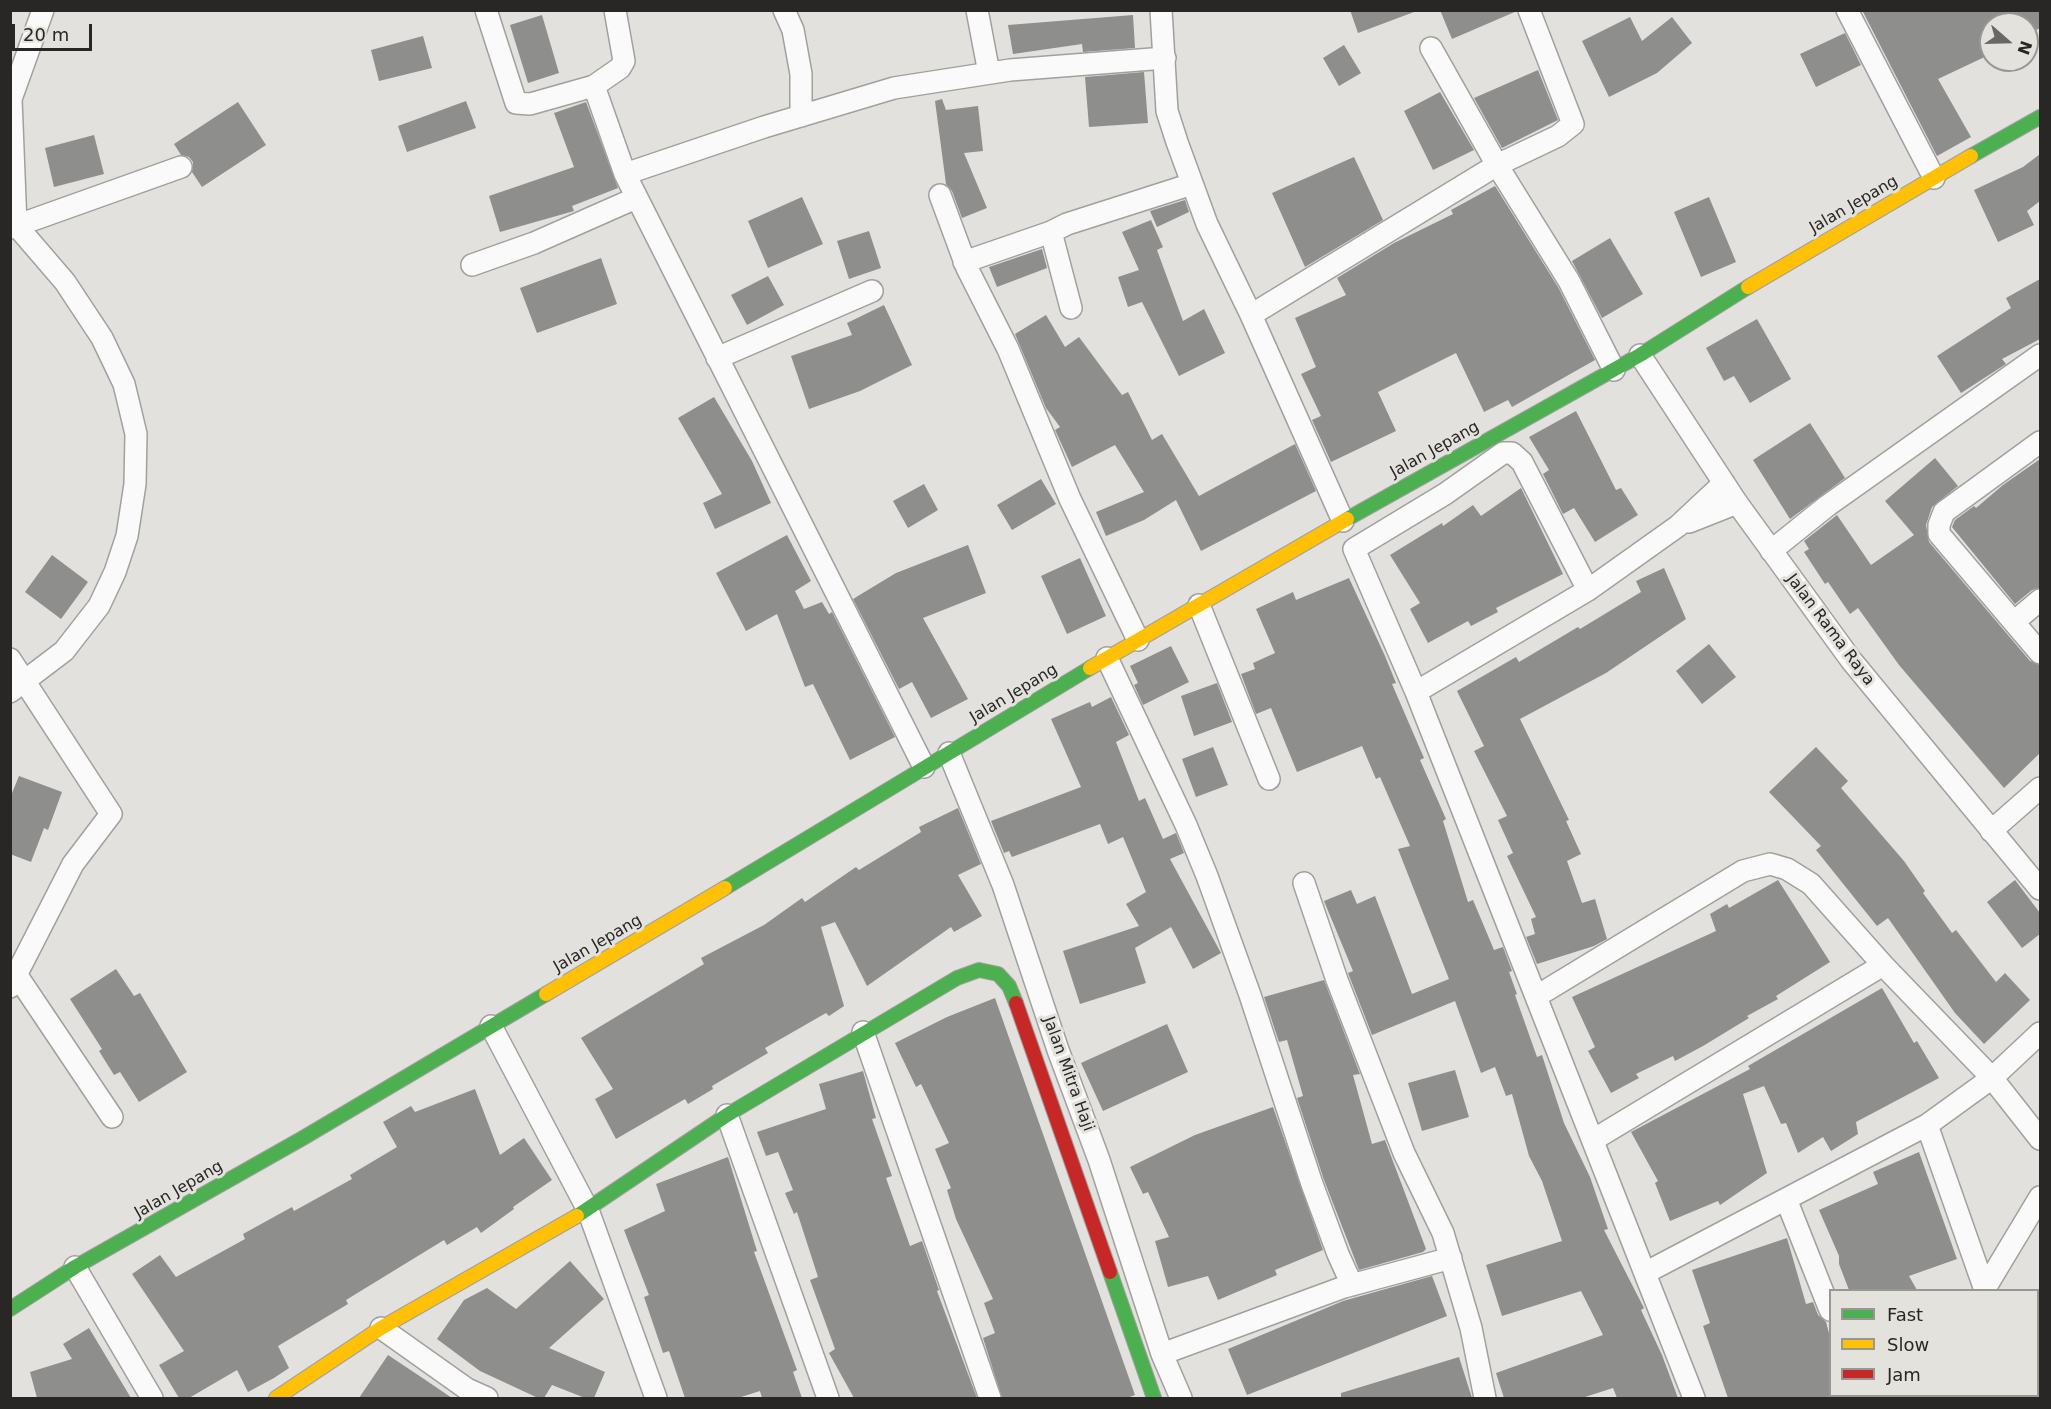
<!DOCTYPE html>
<style>
body{margin:0}
#map{position:relative;width:2051px;height:1409px;overflow:hidden;background:#e2e1de;font-family:"DejaVu Sans",sans-serif}
canvas{display:block}
.frame{position:absolute;inset:0;border:12px solid #282726;pointer-events:none}
.legend{position:absolute;left:1829px;top:1289px;width:210px;height:108px;box-sizing:border-box;background:#e3e2dd;border:2px solid #989794;margin:0;padding:8px 10px;list-style:none;font-size:18px;color:#282726}
.legend li{display:flex;align-items:center;gap:12px;height:30px}
.legend b{width:30px;border:2px solid #989794}
.north{position:absolute;left:1979px;top:12px;width:60px;height:60px;box-sizing:border-box;background:#e3e2dd;border:2px solid #989794;border-radius:50%;rotate:110deg;font-size:16px;font-weight:700;line-height:24px;text-align:center;color:#282726}
.north::after{content:'';display:block;margin:auto;width:21px;height:27px;background:#696866;clip-path:polygon(50% 0,100% 100%,50% 72%,0 100%)}
.scale{position:absolute;left:12px;top:24px;width:80px;height:27px;box-sizing:border-box;border:3px solid #282726;border-top:0;padding-left:8px;font-size:18px;line-height:21px;white-space:nowrap;color:#282726;-webkit-text-stroke:4px #e3e2dd;paint-order:stroke}
</style>
<div id="map">
<canvas width="2051" height="1409"></canvas>
<div class="frame"></div>
<ul class="legend">
<li><b style="height:8px;background:#4caf50"></b>Fast</li>
<li><b style="height:8px;background:#ffc107"></b>Slow</li>
<li><b style="height:8px;background:#c62828"></b>Jam</li>
</ul>
<div class="north">N</div>
<div class="scale">20 m</div>
</div>
<script>
const c = document.querySelector('canvas').getContext('2d');
c.lineJoin = 'round';
function paint(path, color) { c.fillStyle = color; c.fill(path, 'evenodd'); }
const poly = rows => new Path2D(rows.map(r => 'M' + r).join(''));
function stroke(path, color, width, dash) { c.strokeStyle = color; c.lineWidth = width; c.lineCap = dash ? 'butt' : 'round'; c.setLineDash(dash || []); c.stroke(path); }
function write(font, color, halo, rows, align = 'center') {
  c.font = font + ' "DejaVu Sans",sans-serif'; c.lineWidth = 6; c.setLineDash([]); c.textBaseline = 'middle'; c.strokeStyle = halo; c.fillStyle = color; for (const [text, x, y, turn = 0] of rows) {
    c.save(); c.translate(x, y); c.rotate((+turn || 0) * Math.PI / 180); c.textAlign = isNaN(turn) ? turn : align; if (halo) c.strokeText(text, 0, 0); c.fillText(text, 0, 0); c.restore();
  }
}
paint(poly([
 [1350,10,1413,10,1414,12,1358,33],
 [1440,10,1517,10,1517,11,1452,39],
 [1862,10,2040,10,2040,28,2027,35,2027,24,1991,24,1991,54,1938,79,1971,137,1937,156],
 [542,15,559,73,528,83,510,25],
 [1133,15,1135,48,1083,52,1082,44,1013,54,1008,25],
 [1630,17,1642,41,1672,17,1692,43,1657,73,1609,97,1582,41],
 [1845,33,1861,65,1816,87,1800,54],
 [423,36,432,68,379,81,371,50],
 [1344,45,1361,73,1339,86,1323,58],
 [1538,70,1558,120,1502,148,1474,98],
 [1144,72,1148,123,1089,127,1085,77],
 [1440,92,1474,150,1433,170,1404,111],
 [942,99,946,110,978,106,983,151,964,153,987,208,962,218,952,191,946,184,935,101],
 [466,101,476,128,407,152,398,126],
 [238,102,266,145,202,187,192,172,193,162,189,157,181,155,174,144],
 [586,102,618,188,572,206,574,211,500,232,489,196,574,167,554,113],
 [94,135,104,174,54,187,45,148],
 [2040,154,2040,201,2027,211,2034,225,1998,242,1974,190,2023,167],
 [1354,157,1383,220,1305,267,1272,193],
 [1495,186,1558,287,1595,360,1512,407,1508,400,1484,412,1456,353,1378,392,1396,431,1331,462,1312,420,1321,416,1301,374,1316,367,1295,318,1346,295,1337,278,1394,243,1453,214,1451,210],
 [802,197,823,244,768,268,748,221],
 [1709,197,1736,262,1701,277,1674,212],
 [1185,200,1189,212,1157,227,1150,211],
 [1151,220,1163,247,1157,250,1183,321,1204,309,1225,353,1179,376,1142,302,1128,307,1118,277,1139,270,1122,232],
 [869,231,881,268,849,279,837,241],
 [1610,238,1643,294,1602,318,1572,261],
 [1042,249,1047,268,997,287,989,267],
 [601,258,617,304,537,333,520,288],
 [768,276,784,305,747,325,731,295],
 [2040,279,2040,339,2002,359,2006,364,1961,393,1937,356,2011,308,2006,298],
 [884,305,912,365,860,391,809,409,791,356,852,335,847,323],
 [1046,315,1065,347,1079,337,1122,395,1128,392,1152,440,1162,434,1199,496,1295,444,1316,491,1201,551,1176,500,1144,520,1106,536,1096,512,1144,492,1115,445,1072,467,1055,430,1060,427,1046,408,1015,334],
 [1757,319,1791,379,1750,403,1734,376,1724,381,1706,348],
 [714,397,752,461,771,503,715,529,703,503,722,494,678,418],
 [1576,411,1616,490,1621,488,1638,515,1595,542,1574,508,1563,514,1543,474,1549,470,1529,437],
 [1810,423,1845,478,1790,519,1753,460],
 [1935,458,1958,486,1932,507,1926,525,1929,542,2030,661,2040,665,2040,753,2004,788,1899,665,1858,608,1850,614,1828,582,1825,584,1804,552,1809,549,1804,541,1837,515,1871,565,1914,535,1885,501],
 [2040,459,2040,588,2032,590,2015,604,1952,527,1955,520,1974,506,1976,508,2003,485],
 [1041,479,1056,504,1012,530,997,505],
 [924,484,938,510,908,528,893,501],
 [1521,488,1563,574,1496,608,1498,612,1471,626,1468,621,1428,643,1410,609,1420,603,1390,555,1442,523,1443,526,1473,505,1481,516],
 [787,535,811,581,795,591,804,609,822,602,829,614,832,612,895,737,850,760,813,684,805,687,777,614,746,631,716,573],
 [968,545,986,593,923,618,968,699,931,718,912,682,899,689,853,599,896,573],
 [52,555,88,582,61,619,25,592],
 [1080,558,1106,616,1067,634,1041,576],
 [1664,568,1686,619,1606,673,1520,719,1569,820,1566,821,1581,854,1567,861,1582,903,1595,899,1607,939,1594,946,1537,964,1526,937,1535,934,1531,919,1536,917,1507,856,1513,853,1498,820,1507,816,1474,751,1484,746,1457,691,1516,657,1519,662,1578,627,1580,629,1641,592,1636,581],
 [1349,578,1385,656,1396,683,1392,684,1424,758,1420,760,1446,819,1443,821,1468,902,1473,900,1494,950,1503,947,1512,971,1509,972,1517,994,1515,995,1537,1057,1542,1055,1564,1123,1590,1177,1608,1229,1604,1230,1644,1308,1641,1310,1662,1355,1678,1398,1617,1398,1613,1388,1582,1398,1504,1398,1496,1373,1603,1335,1581,1291,1502,1316,1486,1265,1562,1241,1542,1181,1529,1156,1512,1094,1506,1096,1495,1067,1481,1073,1455,1001,1372,1035,1348,973,1353,971,1324,901,1351,890,1357,904,1375,896,1412,994,1449,979,1398,849,1410,846,1380,777,1376,779,1362,746,1297,772,1271,708,1256,714,1241,674,1255,669,1253,663,1275,653,1256,609,1293,592,1296,600],
 [1709,644,1736,677,1702,704,1676,671],
 [1171,646,1189,682,1143,705,1134,685,1138,683,1130,666],
 [1217,683,1232,722,1194,736,1181,696],
 [1111,697,1129,735,1116,742,1139,801,1145,798,1163,839,1176,833,1184,853,1170,859,1221,953,1193,969,1171,927,1135,948,1146,983,1080,1004,1063,951,1139,926,1126,904,1146,892,1123,837,1108,844,1100,824,1012,857,1009,851,1004,853,991,821,1081,787,1051,719,1090,702,1092,707],
 [1213,747,1228,785,1196,797,1182,759],
 [1816,747,1848,781,1841,788,1904,861,1925,891,1923,893,1952,933,1956,930,1996,982,2005,973,2030,1000,1984,1044,1955,1013,1888,918,1877,926,1816,850,1821,846,1769,792],
 [19,776,62,792,48,830,44,828,31,862,10,854,10,798],
 [958,808,981,864,958,875,982,916,954,932,951,927,867,986,835,922,821,927,844,1006,829,1016,826,1013,765,1048,768,1053,712,1086,713,1089,688,1104,685,1099,616,1139,595,1099,613,1089,581,1038,704,964,701,958,764,925,802,898,805,902,856,867,859,870,921,832,919,827],
 [1778,880,1830,962,1776,996,1778,999,1747,1016,1749,1018,1703,1046,1675,1061,1673,1056,1636,1074,1639,1078,1611,1093,1588,1051,1595,1047,1572,997,1716,931,1710,914,1727,904,1729,908],
 [2015,880,2040,913,2040,934,2022,948,1987,902],
 [116,969,134,996,140,993,187,1072,139,1102,120,1072,114,1075,99,1051,102,1049,70,999],
 [1324,980,1360,1074,1353,1075,1372,1144,1385,1140,1426,1249,1423,1252,1359,1270,1324,1180,1297,1098,1303,1096,1287,1040,1279,1042,1264,997],
 [1882,988,1914,1043,1917,1041,1939,1078,1856,1122,1858,1134,1831,1151,1823,1137,1798,1153,1786,1123,1781,1124,1764,1086,1743,1094,1767,1173,1720,1205,1718,1201,1670,1221,1655,1183,1658,1181,1631,1132,1750,1069,1748,1066],
 [995,998,1135,1395,1127,1398,1002,1398,983,1338,995,1333,984,1303,993,1299,956,1219,947,1190,951,1188,935,1149,949,1143,921,1084,916,1087,895,1043,947,1017],
 [1167,1024,1188,1072,1103,1111,1081,1063],
 [1455,1070,1469,1117,1422,1131,1408,1083],
 [863,1071,876,1118,872,1119,892,1176,886,1178,910,1246,922,1241,939,1290,937,1291,977,1398,854,1398,829,1353,835,1349,810,1280,818,1277,797,1212,794,1214,785,1193,793,1190,778,1152,766,1156,757,1132,826,1109,819,1084],
 [475,1089,500,1155,524,1138,552,1180,513,1207,514,1209,481,1233,477,1227,447,1245,444,1240,346,1300,348,1304,278,1346,289,1368,274,1378,248,1392,237,1370,189,1398,179,1398,159,1365,184,1351,132,1274,160,1255,176,1277,245,1239,243,1234,292,1207,294,1211,352,1179,350,1175,397,1147,383,1122,411,1106,415,1112],
 [1273,1107,1323,1250,1275,1270,1277,1275,1218,1300,1208,1276,1168,1287,1155,1241,1169,1237,1148,1192,1143,1194,1130,1167,1195,1135],
 [1919,1152,1957,1259,1909,1276,1917,1290,1849,1290,1839,1264,1839,1256,1819,1210,1878,1184,1873,1172],
 [728,1157,757,1251,754,1252,797,1370,793,1372,802,1398,762,1398,760,1391,738,1398,685,1398,669,1351,663,1353,644,1297,649,1295,624,1230,665,1211,656,1184],
 [1787,1238,1806,1304,1813,1302,1818,1315,1826,1322,1830,1337,1830,1398,1728,1398,1703,1326,1710,1323,1692,1270],
 [570,1261,604,1299,549,1348,605,1372,594,1398,585,1398,552,1385,544,1398,538,1398,480,1371,437,1339,464,1300,487,1288,516,1309],
 [1432,1276,1447,1316,1247,1395,1228,1349,1343,1301],
 [89,1328,131,1398,37,1398,30,1372,72,1359,63,1344],
 [388,1355,424,1379,452,1398,359,1398],
 [1459,1357,1472,1398,1341,1398,1341,1393]
]), '#8e8e8c');
const street = poly([
 [486,10,516,103,530,104,594,86],
 [615,10,624,61,620,68,594,86,625,174,924,767],
 [784,10,793,30,801,74,801,116],
 [977,10,989,73],
 [1161,10,1167,111,1177,142,1207,224,1251,315,1343,521],
 [1847,10,1934,178],
 [1431,48,1497,165,1569,281,1614,370],
 [625,174,764,127,894,88,1010,70,1165,58],
 [940,195,967,268,1008,349,1070,499,1138,640],
 [16,225,11,99,43,10],
 [10,228,181,167],
 [964,262,1051,232],
 [472,265,534,243,636,198],
 [1071,308,1051,232,1067,224,1192,184],
 [1251,315,1497,165,1558,136,1573,124,1529,10],
 [1640,355,1737,503,1851,660,2040,889],
 [717,358,872,291],
 [2040,442,1944,512,1939,525,1939,534,2040,653],
 [1689,522,1737,503],
 [1771,551,1827,506,2040,355],
 [1588,590,1522,462,1512,453,1503,453,1445,494,1354,549,1416,692,1694,1398],
 [1199,605,1269,779],
 [2015,621,2040,600],
 [1107,658,1186,825,1207,876,1250,995,1312,1184,1338,1254,1352,1285],
 [10,659,111,814,73,864,10,987],
 [10,692,64,651,99,606,115,572,127,536,135,484,136,434,124,384,102,338,65,282,16,225],
 [1416,692,1588,590,1678,526,1724,483],
 [949,753,1003,885,1058,1050,1099,1160,1162,1354,1181,1398],
 [1991,831,2040,788],
 [1304,883,1337,980,1404,1153,1443,1233,1471,1328,1485,1398],
 [18,977,112,1117],
 [1537,996,1743,871,1770,864,1787,869,1811,884,1883,965,1992,1078,2040,1139],
 [491,1026,588,1210,656,1398],
 [863,1032,990,1398],
 [727,1115,828,1398],
 [1927,1125,1985,1290],
 [1593,1140,1883,965],
 [1786,1199,1830,1310],
 [75,1267,152,1398],
 [1645,1273,1927,1125,1992,1078,2040,1033],
 [1984,1290,2040,1197],
 [381,1328,467,1389,487,1398],
 [1162,1354,1344,1287,1451,1258],
 [1865,1396,1866,1398],
 [1921,1398,1923,1396]
]);
const fast = poly([
 [1971,156,2040,117],
 [1347,519,1640,355,1748,287],
 [725,888,1090,668],
 [577,1216,727,1115,957,978,979,970,998,974,1009,986,1016,1003],
 [1110,1272,1154,1398],
 [10,1309,75,1267,303,1138,546,994]
]);
const slow = poly([
 [1748,287,1971,156],
 [1090,668,1347,519],
 [546,994,725,888],
 [276,1398,381,1328,577,1216]
]);
const jam = poly([
 [1016,1003,1110,1272]
]);
stroke(street, '#a1a09e', 24);
stroke(fast, '#a1a09e', 16);
stroke(slow, '#a1a09e', 16);
stroke(jam, '#a1a09e', 16);
stroke(street, '#fbfafa', 21);
stroke(fast, '#4caf50', 14);
stroke(slow, '#ffc107', 14);
stroke(jam, '#c62828', 14);
write('16px', '#282726', '#e3e2dd', [
 ["Jalan Jepang",1854,205,-30],
 ["Jalan Jepang",1435,450,-29],
 ["Jalan Rama Raya",1830,630,53],
 ["Jalan Jepang",1014,694,-31],
 ["Jalan Jepang",598,944,-30],
 ["Jalan Mitra Haji",1068,1074,70],
 ["Jalan Jepang",179,1190,-30]
]);
</script>
